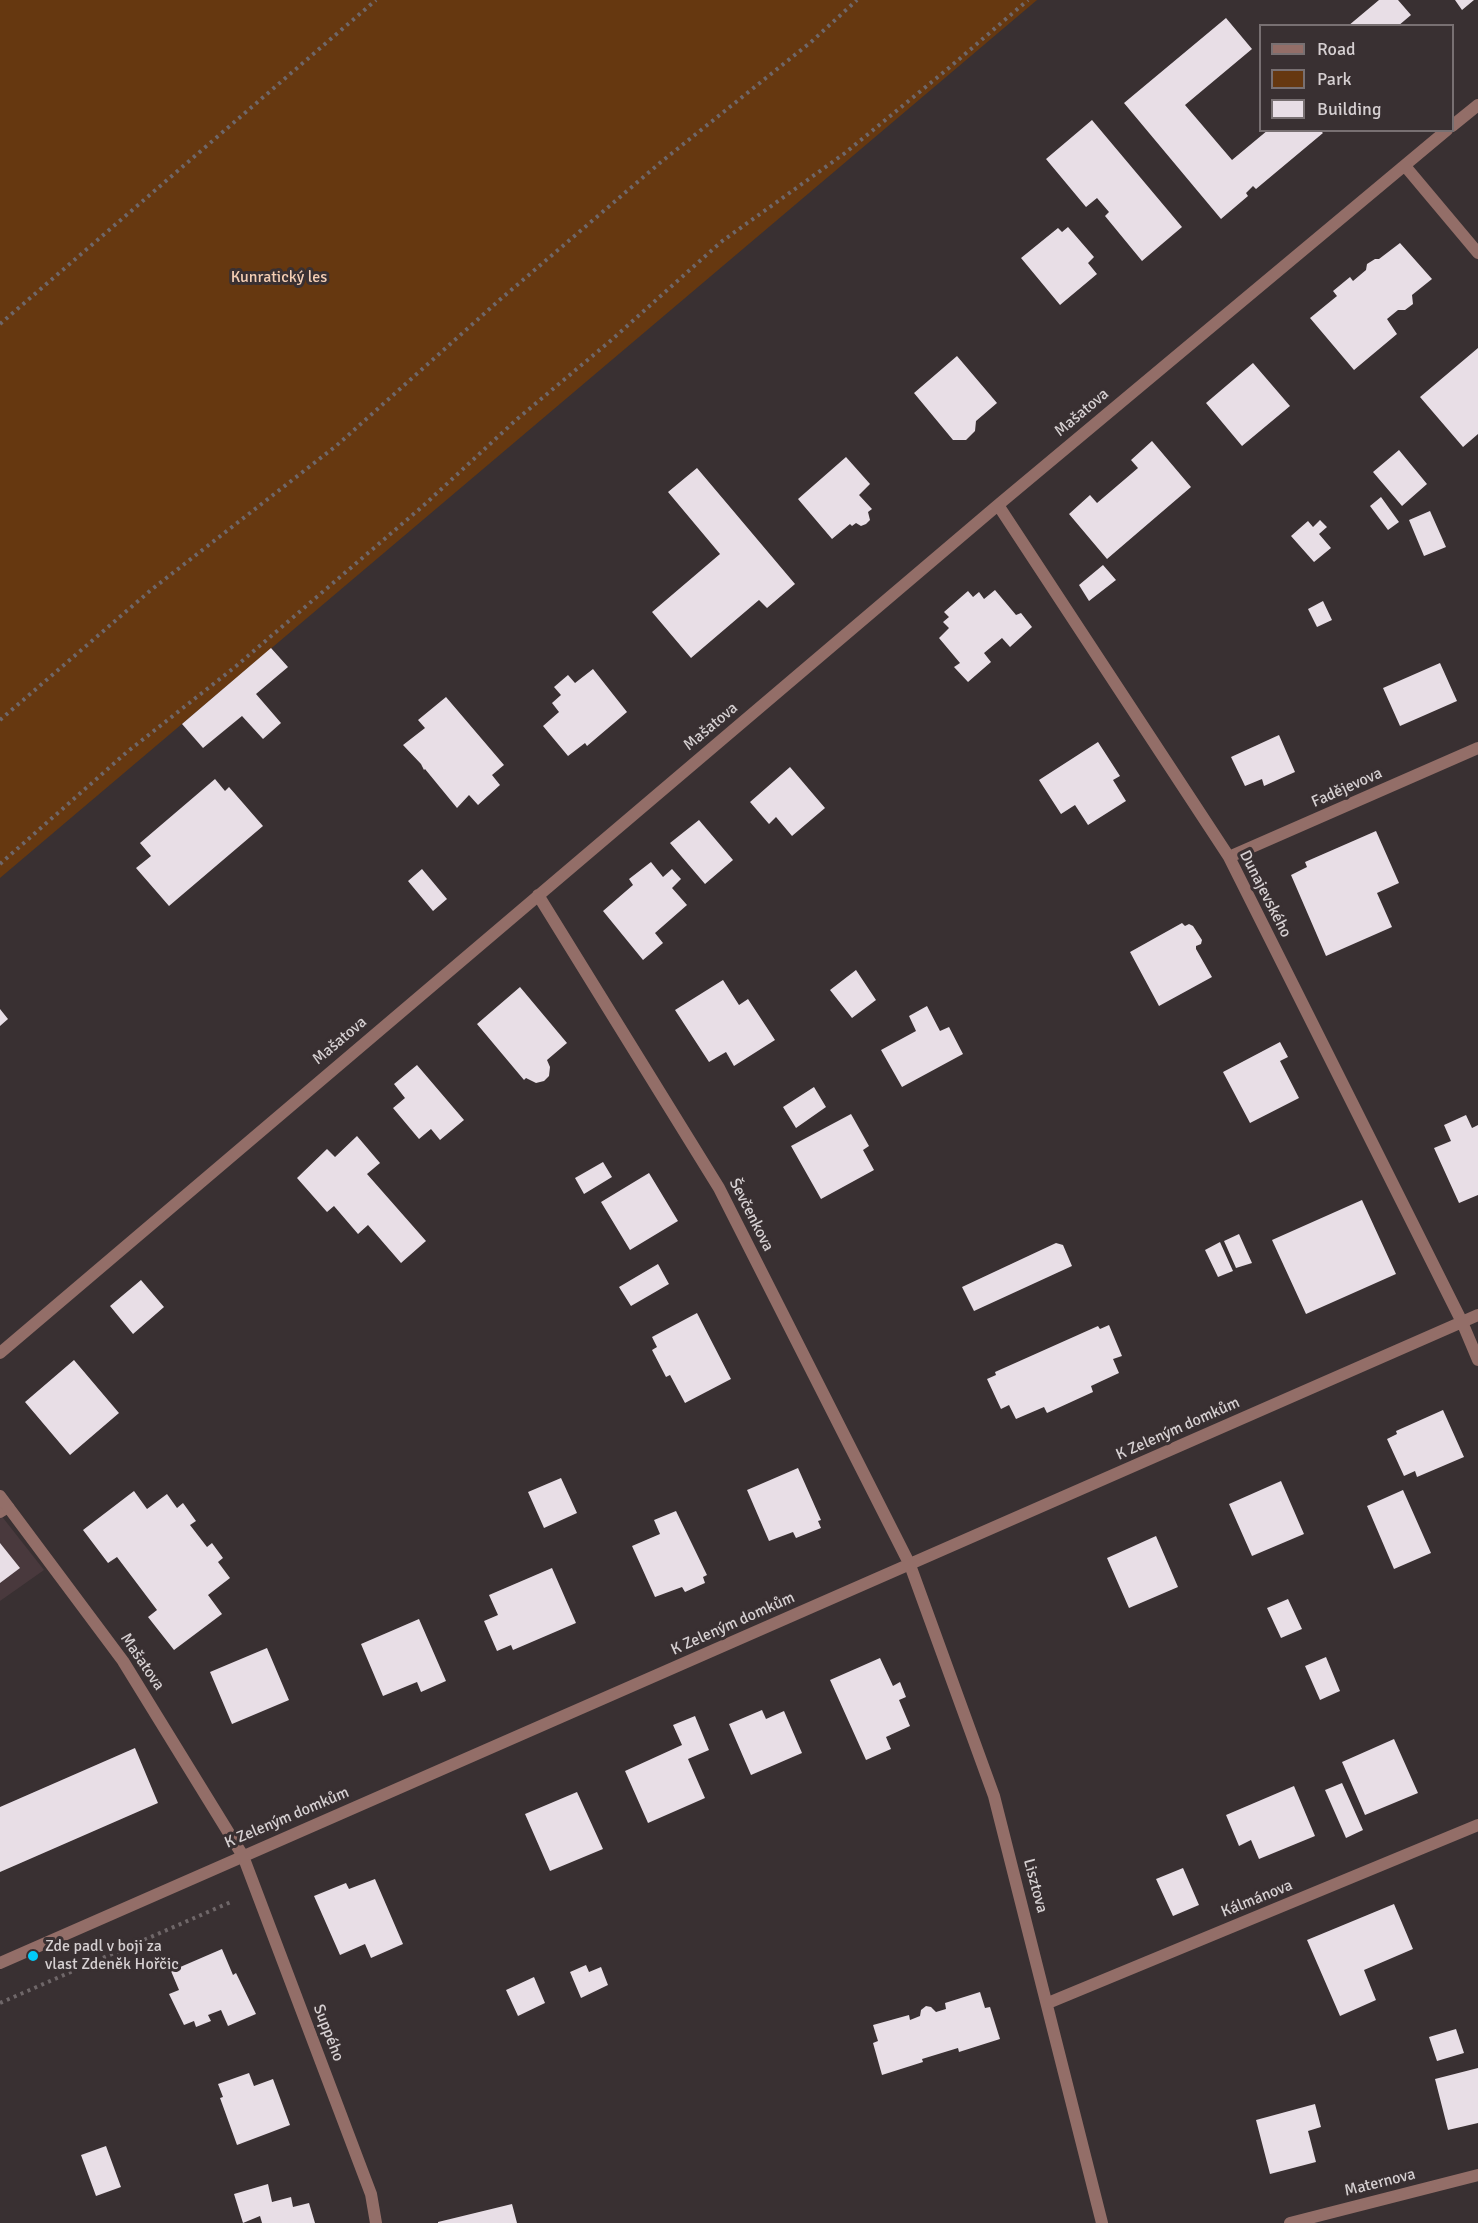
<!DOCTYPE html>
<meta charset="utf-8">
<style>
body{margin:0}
#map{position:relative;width:1478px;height:2223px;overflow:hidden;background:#393032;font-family:Signika,sans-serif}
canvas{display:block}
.legend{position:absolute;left:1259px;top:24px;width:195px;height:108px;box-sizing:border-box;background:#393032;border:2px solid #787072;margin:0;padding:8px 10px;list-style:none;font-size:18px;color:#d6d0d2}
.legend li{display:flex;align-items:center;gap:12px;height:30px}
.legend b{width:30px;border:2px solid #787072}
</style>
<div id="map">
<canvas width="1478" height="2223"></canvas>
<ul class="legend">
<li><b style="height:8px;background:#936e68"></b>Road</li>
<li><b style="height:16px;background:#663810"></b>Park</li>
<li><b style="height:16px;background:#e8dee6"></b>Building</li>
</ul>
</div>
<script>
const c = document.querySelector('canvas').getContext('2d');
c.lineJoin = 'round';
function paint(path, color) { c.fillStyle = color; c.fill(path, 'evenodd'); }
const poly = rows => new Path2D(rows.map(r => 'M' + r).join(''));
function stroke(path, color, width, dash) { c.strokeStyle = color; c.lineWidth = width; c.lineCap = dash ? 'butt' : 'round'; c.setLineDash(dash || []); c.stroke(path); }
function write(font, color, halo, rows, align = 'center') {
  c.font = font + ' Signika,sans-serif'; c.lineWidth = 6; c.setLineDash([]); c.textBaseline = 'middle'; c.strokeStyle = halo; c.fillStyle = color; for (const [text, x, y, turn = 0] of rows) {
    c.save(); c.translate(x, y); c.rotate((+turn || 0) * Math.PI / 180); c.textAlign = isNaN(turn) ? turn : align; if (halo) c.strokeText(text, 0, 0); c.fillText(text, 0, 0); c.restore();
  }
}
paint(poly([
 [0,1514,44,1570,0,1601]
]), '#49393d');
paint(poly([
 [0,0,1037,0,0,878]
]), '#663810');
paint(poly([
 [1379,0,1398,0,1411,15,1398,26,1348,26],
 [1455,0,1474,0,1462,10],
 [1226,18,1252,49,1185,105,1232,160,1268,130,1320,130,1323,133,1256,189,1253,186,1246,193,1248,196,1221,219,1124,103],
 [1092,120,1182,227,1142,261,1105,216,1109,212,1097,198,1086,207,1046,159],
 [1068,227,1094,257,1088,263,1097,274,1060,305,1021,258,1058,228,1062,232],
 [1400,243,1432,279,1412,295,1413,304,1405,310,1398,310,1387,319,1397,334,1354,370,1310,318,1337,296,1333,291,1350,277,1353,281,1366,270,1367,264,1375,259,1379,259],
 [1478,348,1478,434,1463,447,1420,397],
 [957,356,997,403,976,421,975,431,966,440,953,440,914,393],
 [1253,363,1290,406,1242,446,1206,403],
 [1152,441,1191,487,1107,559,1069,514,1090,495,1097,503,1138,468,1131,460],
 [1399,450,1427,484,1402,506,1373,472],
 [846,457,870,484,859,495,872,509,868,512,870,520,866,524,861,526,856,523,852,526,850,524,832,539,798,499],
 [697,468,795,584,767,608,759,600,691,658,652,612,720,554,668,492],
 [1381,497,1399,522,1388,530,1370,506],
 [1430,511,1446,547,1424,556,1409,520],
 [1320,520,1327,527,1319,534,1331,548,1314,562,1291,536,1308,521,1313,527],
 [1103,565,1116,580,1089,601,1079,585],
 [995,590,1016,615,1021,613,1032,627,1010,647,1002,638,984,653,991,662,968,682,954,667,960,663,939,638,949,628,943,622,949,617,944,612,968,591,973,597,979,592,984,599],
 [1323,601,1332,620,1317,627,1308,609],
 [271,648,288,667,256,694,281,723,263,739,242,716,203,748,182,724],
 [1440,663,1457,701,1400,726,1383,688],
 [593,669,627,712,587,746,585,743,568,756,543,726,559,712,552,703,561,695,554,687,568,675,575,683],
 [446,697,504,765,492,775,500,785,478,805,469,795,457,808,425,769,424,770,421,764,403,745,425,728,418,720],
 [1279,735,1295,772,1264,786,1262,779,1245,786,1231,757],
 [1098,742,1120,776,1113,780,1126,801,1088,825,1075,805,1061,814,1039,780],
 [790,767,825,808,792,836,776,817,769,824,750,802],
 [215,779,225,791,229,787,263,826,169,906,136,868,151,856,140,843],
 [699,820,733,860,705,884,670,843],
 [1376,831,1399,883,1377,893,1392,927,1326,956,1291,875,1307,867,1305,862],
 [651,862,663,877,672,869,681,879,672,888,687,905,655,933,663,943,643,960,603,911,633,885,629,879],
 [422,869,447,899,433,911,408,881],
 [1182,923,1185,926,1189,924,1193,926,1202,940,1201,944,1196,946,1196,949,1212,977,1159,1006,1130,952],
 [856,970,876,1000,852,1018,830,990],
 [723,980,739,1005,748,999,775,1040,734,1066,726,1052,709,1062,675,1010],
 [520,987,567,1043,547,1060,550,1067,549,1076,544,1081,536,1083,526,1078,524,1080,477,1024],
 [927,1006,940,1031,949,1027,963,1054,902,1087,881,1050,916,1031,909,1016],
 [0,1009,8,1019,0,1026],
 [1280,1042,1288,1057,1280,1061,1299,1098,1250,1123,1223,1072],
 [417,1065,464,1120,440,1140,431,1129,419,1139,393,1108,405,1098,394,1084],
 [814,1087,826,1107,796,1128,783,1107],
 [851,1114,869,1146,863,1150,874,1170,821,1199,791,1146],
 [1466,1115,1472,1128,1478,1125,1478,1195,1459,1203,1434,1148,1451,1141,1444,1125],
 [357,1136,380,1163,367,1174,426,1241,401,1263,368,1225,358,1234,334,1206,327,1212,297,1178,327,1149,335,1157],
 [603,1162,612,1177,584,1194,575,1178],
 [649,1173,678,1221,630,1250,601,1202],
 [1362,1200,1396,1274,1306,1314,1272,1240],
 [1239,1234,1252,1263,1236,1268,1224,1241],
 [1220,1242,1233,1271,1218,1277,1205,1250],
 [1056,1243,1063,1245,1072,1266,974,1311,962,1287],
 [658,1264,669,1284,631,1306,619,1287],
 [141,1280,164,1307,133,1334,110,1306],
 [697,1313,731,1379,685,1403,670,1375,666,1377,652,1350,657,1347,652,1337],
 [1109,1325,1122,1356,1113,1359,1119,1373,1091,1386,1093,1392,1047,1413,1044,1407,1016,1419,1009,1405,1001,1409,987,1379,996,1375,995,1372,1098,1326,1100,1329],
 [74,1360,119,1413,70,1455,25,1402],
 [1443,1410,1464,1457,1417,1477,1415,1471,1404,1476,1387,1439,1397,1434,1396,1431],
 [798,1468,821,1520,818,1521,821,1528,796,1538,793,1532,769,1541,747,1490],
 [561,1478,577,1513,544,1528,528,1492],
 [1281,1481,1304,1534,1252,1556,1229,1504],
 [1403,1490,1431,1553,1394,1569,1367,1506],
 [134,1491,147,1509,167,1494,177,1508,183,1503,196,1521,190,1525,207,1547,212,1543,223,1558,218,1562,230,1578,208,1595,222,1614,174,1650,148,1617,157,1610,117,1557,108,1563,83,1530],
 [676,1511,707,1575,703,1577,705,1583,685,1592,682,1587,655,1597,632,1546,660,1534,654,1520],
 [1156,1536,1178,1587,1129,1608,1107,1558],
 [0,1543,20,1568,0,1583],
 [552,1568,576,1623,513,1650,511,1645,497,1651,484,1621,498,1615,489,1595],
 [1288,1599,1302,1629,1281,1638,1267,1608],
 [419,1619,446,1681,421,1692,417,1682,383,1696,361,1644],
 [267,1648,289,1700,232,1724,210,1672],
 [1326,1657,1340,1691,1320,1700,1305,1666],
 [880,1658,893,1686,900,1682,906,1697,899,1700,910,1726,886,1737,891,1749,866,1760,830,1680],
 [762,1710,766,1719,784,1711,802,1753,751,1775,729,1724],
 [695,1716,709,1750,688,1759,705,1798,648,1823,625,1771,682,1745,673,1725],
 [1394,1739,1418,1793,1365,1815,1342,1762],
 [135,1748,158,1803,0,1872,0,1807],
 [1342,1783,1363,1830,1346,1838,1325,1790],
 [1294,1786,1315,1836,1259,1859,1251,1840,1239,1846,1226,1815],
 [577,1792,603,1849,550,1871,525,1814],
 [1183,1868,1199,1905,1173,1916,1156,1879],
 [375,1879,403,1944,371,1958,365,1944,340,1955,314,1896,346,1883,349,1889],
 [1394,1904,1413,1949,1364,1970,1376,2000,1340,2016,1307,1940],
 [222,1949,233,1975,236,1973,256,2014,228,2026,221,2010,208,2015,211,2021,196,2027,194,2021,184,2025,169,1994,179,1990,171,1971],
 [586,1965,589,1972,601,1967,608,1985,581,1998,570,1972],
 [534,1977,545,2003,518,2016,506,1990],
 [980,1992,985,2008,990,2007,1000,2039,959,2052,958,2048,922,2059,923,2062,882,2075,873,2043,878,2041,873,2025,909,2015,910,2020,920,2016,921,2010,926,2006,931,2007,936,2012,946,2009,945,2003],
 [1456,2029,1464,2053,1437,2061,1429,2037],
 [1478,2068,1478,2123,1448,2130,1435,2079],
 [249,2073,254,2086,273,2079,290,2125,237,2145,220,2098,223,2097,218,2084],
 [1315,2104,1321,2127,1308,2131,1316,2162,1270,2174,1256,2120],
 [106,2146,121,2187,96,2196,81,2155],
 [268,2184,272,2202,291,2197,293,2207,309,2203,315,2223,262,2223,260,2216,243,2223,234,2194],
 [512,2204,517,2223,438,2223,438,2222]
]), '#e8dee6');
stroke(poly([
 [0,324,376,0],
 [0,720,151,590,336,446,503,297,661,162,811,42,857,0],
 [0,864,127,752,235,667,423,506,516,420,609,342,721,242,845,153,950,67,1028,0],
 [0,2003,233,1901]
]), '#6f6769', 4, [3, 4.5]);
stroke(poly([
 [0,1512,8,1507]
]), '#936e68', 12);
stroke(poly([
 [1452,126,1478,105],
 [1405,166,1478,253],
 [998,505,1229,857,1462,1322,1478,1360],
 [1229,857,1478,748],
 [538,895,719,1188,910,1565,994,1796,1102,2223],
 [0,1353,998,505,1447,130],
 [0,1496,123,1661,243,1856,371,2194,376,2223],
 [0,1963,1478,1315],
 [1048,2003,1478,1825],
 [1290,2223,1478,2175]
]), '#936e68', 12);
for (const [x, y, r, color] of [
 [33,1956,6,"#02cbf9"]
]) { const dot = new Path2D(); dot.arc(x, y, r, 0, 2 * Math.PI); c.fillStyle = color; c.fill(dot); stroke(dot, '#393032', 2); }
write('16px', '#f4ceb4', '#393032', [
 ["Kunratický les",279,278]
]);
write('16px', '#d6d0d2', '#393032', [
 ["Mašatova",1082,413,-40],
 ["Mašatova",711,727,-40],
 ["Fadějevova",1347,788,-24],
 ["Dunajevského",1265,894,63],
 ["Mašatova",340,1041,-40],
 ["Ševčenkova",751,1215,63],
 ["K Zeleným domkům",1178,1429,-24],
 ["K Zeleným domkům",733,1624,-24],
 ["Mašatova",142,1662,56],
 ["K Zeleným domkům",287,1818,-23],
 ["Lisztova",1035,1886,75],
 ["Kálmánova",1257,1899,-22],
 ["Suppého",328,2033,69],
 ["Maternova",1380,2183,-14]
]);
write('16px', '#d6d0d2', '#393032', [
 ["Zde padl v boji za",45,1947],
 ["vlast Zdeněk Hořčic",45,1965]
], 'left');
</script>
